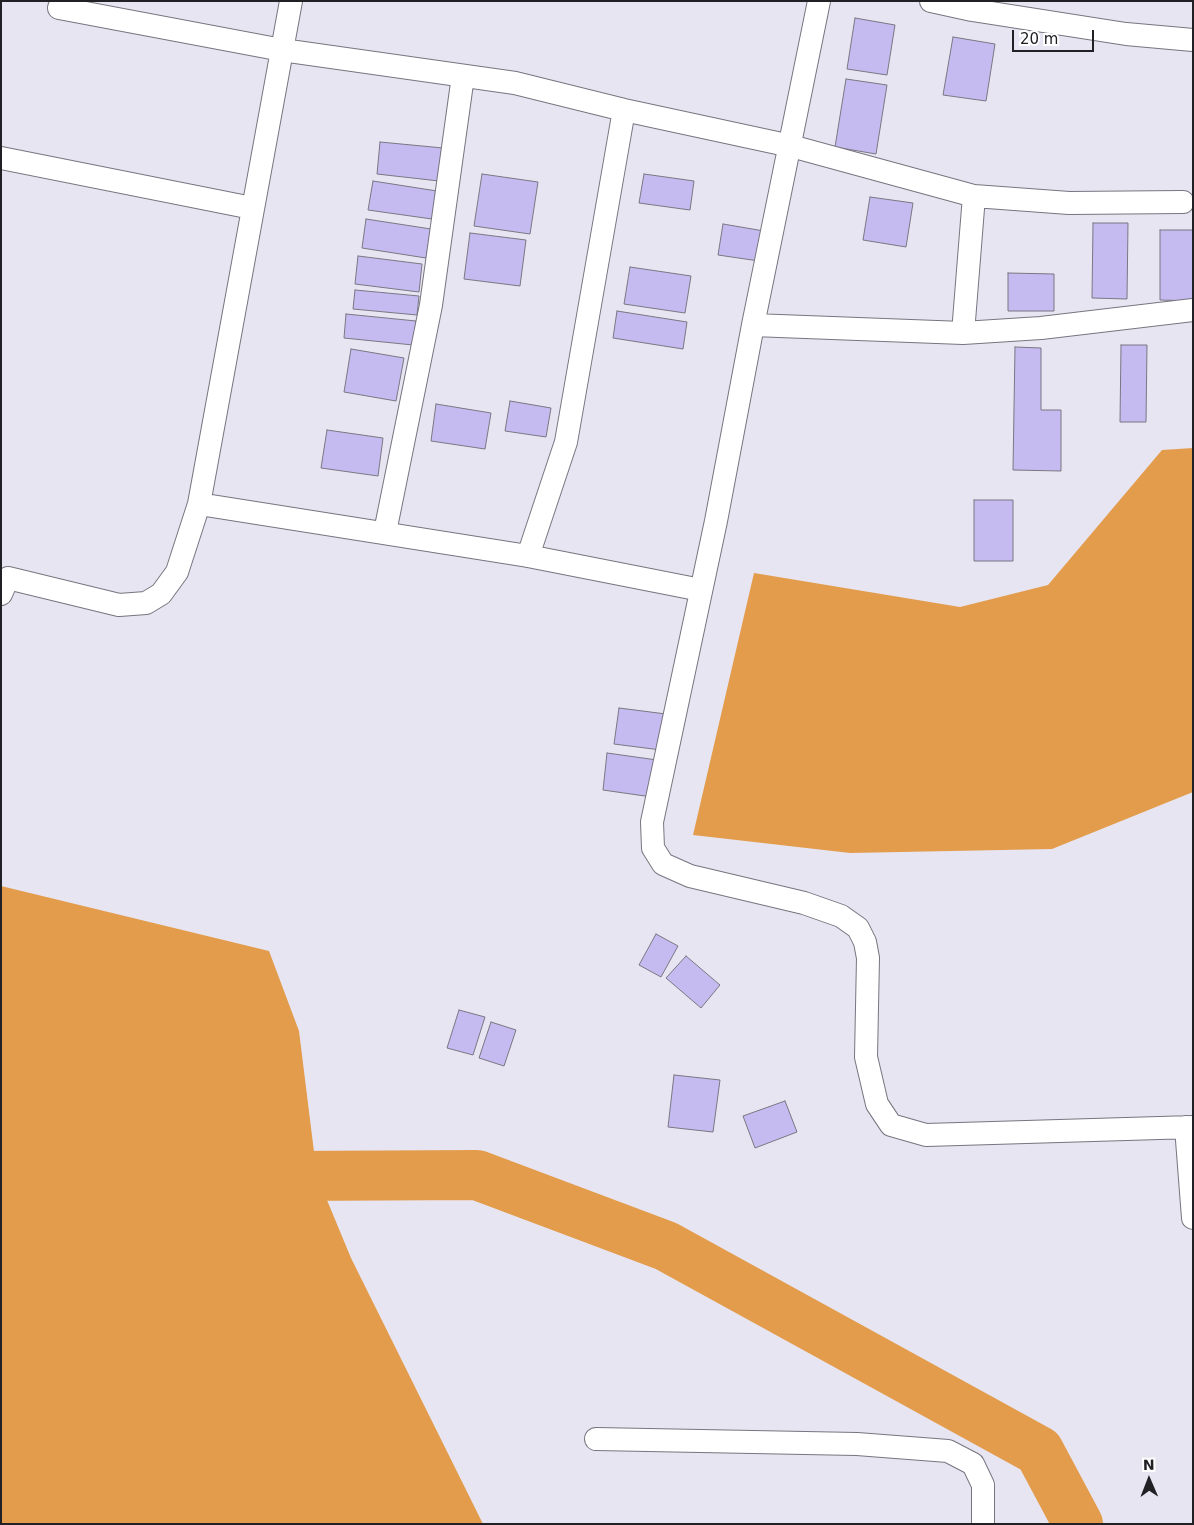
<!DOCTYPE html>
<style>
body{margin:0}
#map{position:relative;width:1194px;height:1525px;overflow:hidden;background:#e7e5f1;font-family:"DejaVu Sans",sans-serif}
canvas{display:block}
.frame{position:absolute;inset:0;border:2px solid #212125;pointer-events:none}
.north{position:absolute;left:1124px;top:1455px;width:50px;height:50px;-webkit-text-stroke:4px #fff;paint-order:stroke;rotate:359deg;font-size:14px;font-weight:700;line-height:20px;text-align:center;color:#212125}
.north::after{content:'';display:block;margin:auto;width:18px;height:22px;background:#212125;clip-path:polygon(50% 0,100% 100%,50% 72%,0 100%)}
.scale{position:absolute;left:1012px;top:30px;width:82px;height:22px;box-sizing:border-box;border:2px solid #212125;border-top:0;padding-left:6px;font-size:15px;line-height:18px;white-space:nowrap;color:#212125;-webkit-text-stroke:4px #fff;paint-order:stroke}
</style>
<div id="map">
<canvas width="1194" height="1525"></canvas>
<div class="frame"></div>
<div class="north">N</div>
<div class="scale">20 m</div>
</div>
<script>
const c = document.querySelector('canvas').getContext('2d');
c.lineJoin = 'round';
function paint(path, color) { c.fillStyle = color; c.fill(path, 'evenodd'); }
const poly = rows => new Path2D(rows.map(r => 'M' + r).join(''));
function stroke(path, color, width, dash) { c.strokeStyle = color; c.lineWidth = width; c.lineCap = dash ? 'butt' : 'round'; c.setLineDash(dash || []); c.stroke(path); }
paint(poly([
 [1193,448,1193,792,1052,849,850,853,693,835,754,573,960,607,1048,585,1162,450],
 [1,886,269,951,299,1031,317,1176,351,1258,483,1524,1,1524]
]), '#e39c4c');
stroke(poly([
 [253,1194,287,1176,477,1175,666,1246,1039,1451,1078,1524]
]), '#e39c4c', 50);
const building = poly([
 [855,18,895,25,887,75,847,69,855,18],
 [953,37,995,44,986,101,943,95,953,37],
 [846,79,887,85,876,154,835,147,846,79],
 [380,142,443,148,439,181,377,174,380,142],
 [482,174,538,182,530,234,474,226,482,174],
 [644,174,694,181,690,210,639,203,644,174],
 [373,181,437,191,432,219,368,210,373,181],
 [870,197,913,203,906,247,863,240,870,197],
 [366,219,431,229,426,258,362,248,366,219],
 [1093,223,1128,223,1127,299,1092,298,1093,223],
 [723,224,764,231,759,261,718,255,723,224],
 [1160,230,1193,230,1193,301,1160,300,1160,230],
 [470,233,526,240,520,286,464,279,470,233],
 [358,256,422,264,419,292,355,284,358,256],
 [630,267,691,276,685,313,624,304,630,267],
 [1008,273,1054,274,1054,311,1008,311,1008,273],
 [355,290,419,296,417,315,353,309,355,290],
 [617,311,687,322,683,349,613,338,617,311],
 [346,314,416,321,413,345,344,338,346,314],
 [1121,345,1147,345,1146,422,1120,422,1121,345],
 [1015,347,1041,348,1041,410,1061,410,1061,471,1013,470,1015,347],
 [351,349,404,358,396,401,344,392,351,349],
 [510,401,551,408,546,437,505,431,510,401],
 [436,404,491,413,485,449,431,441,436,404],
 [327,430,383,438,378,476,321,468,327,430],
 [974,500,1013,500,1013,561,974,561,974,500],
 [619,708,666,714,661,750,614,744,619,708],
 [607,753,657,760,652,797,603,790,607,753],
 [656,934,678,946,661,977,639,965,656,934],
 [686,956,720,985,701,1008,666,978,686,956],
 [459,1010,485,1017,473,1055,447,1048,459,1010],
 [491,1022,516,1030,504,1066,479,1058,491,1022],
 [674,1075,720,1080,713,1132,668,1127,674,1075],
 [785,1101,797,1132,755,1148,743,1116,785,1101]
]);
paint(building, '#c6bbf1');
stroke(building, '#797782', 1);
const minor = poly([
 [819,1,753,325,716,521,652,822,653,848,663,864,690,876,804,903,841,916,858,928,865,942,868,958,866,1057,877,1104,891,1125,926,1135,1193,1127],
 [931,1,972,10,1126,34,1193,40],
 [59,8,282,50,515,83,624,110,791,146,974,196,1069,203,1183,202],
 [1,158,252,208],
 [753,325,963,333,1041,328,1193,310],
 [963,333,974,196],
 [199,504,528,556,701,590],
 [385,532,431,305,463,76],
 [528,556,566,442,624,110],
 [1,594,8,578,119,605,146,603,161,594,177,572,199,504,291,1],
 [1186,1127,1193,1218],
 [596,1439,857,1444,948,1451,973,1464,983,1485,983,1524]
]);
stroke(minor, '#77757f', 24);
stroke(minor, '#fff', 22);
</script>
